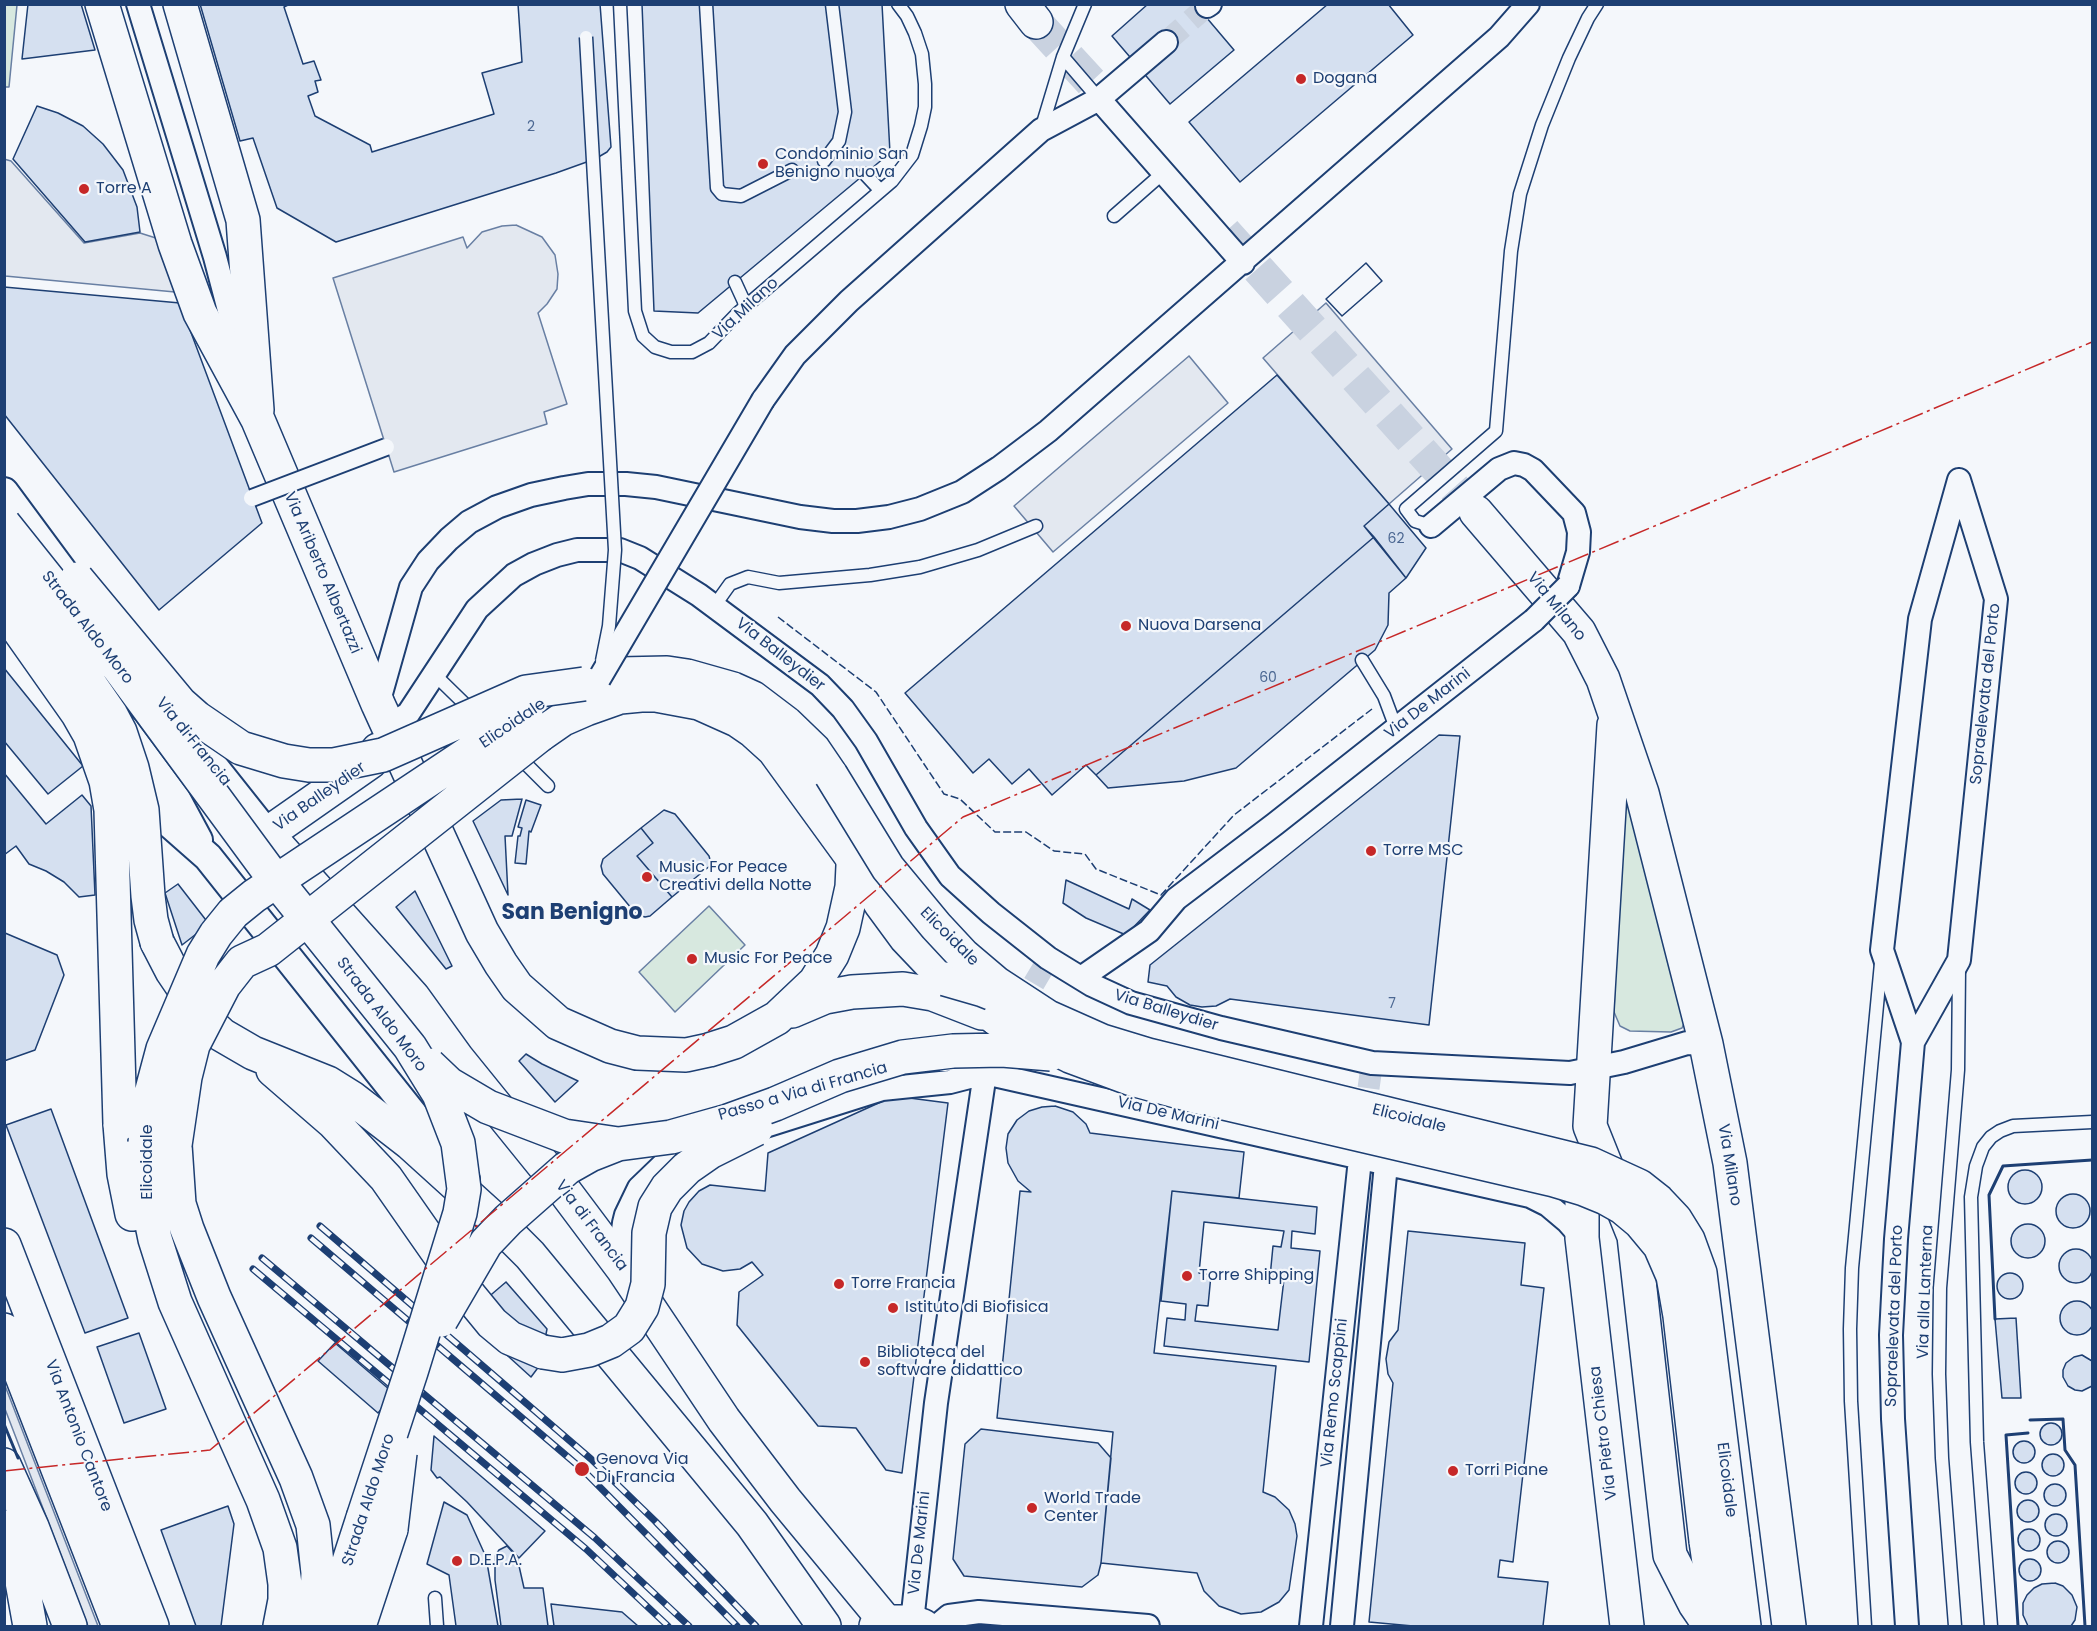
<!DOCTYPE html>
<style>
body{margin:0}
#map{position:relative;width:2097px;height:1631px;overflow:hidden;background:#f4f7fb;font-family:Poppins,sans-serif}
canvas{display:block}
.frame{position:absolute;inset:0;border:6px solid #1d3f73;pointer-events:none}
</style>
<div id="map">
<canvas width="2097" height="1631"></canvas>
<div class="frame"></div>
</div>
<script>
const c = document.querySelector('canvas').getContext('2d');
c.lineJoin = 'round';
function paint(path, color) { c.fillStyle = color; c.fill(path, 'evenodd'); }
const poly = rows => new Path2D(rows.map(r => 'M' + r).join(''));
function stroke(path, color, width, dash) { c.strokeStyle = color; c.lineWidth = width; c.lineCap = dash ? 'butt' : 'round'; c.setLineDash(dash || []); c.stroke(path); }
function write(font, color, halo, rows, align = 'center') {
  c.font = font + ' Poppins,sans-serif'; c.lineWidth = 4.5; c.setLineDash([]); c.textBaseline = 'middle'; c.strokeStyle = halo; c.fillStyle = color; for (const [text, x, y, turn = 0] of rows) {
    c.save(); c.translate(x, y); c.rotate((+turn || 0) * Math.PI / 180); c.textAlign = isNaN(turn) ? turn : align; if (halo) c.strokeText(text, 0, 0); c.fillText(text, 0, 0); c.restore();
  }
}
const green = poly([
 [5,4,17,5,9,87,5,87,5,4],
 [1630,801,1686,1019,1682,1028,1671,1032,1630,1031,1620,1026,1614,1012,1621,802,1630,801],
 [709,906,745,945,675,1012,639,972,709,906]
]);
paint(green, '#d7e8df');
stroke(green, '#687fa3', 1.5);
const parking = poly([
 [4,159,11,161,84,243,140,233,159,239,175,292,5,276,4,159],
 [516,225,542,237,555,255,558,274,557,289,547,304,538,313,567,404,544,412,547,424,394,472,333,278,463,237,467,248,482,232,502,226,516,225],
 [1326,303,1452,449,1389,504,1263,358,1326,303],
 [1189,356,1228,403,1053,552,1014,506,1189,356],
 [4,1383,98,1626,88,1626,5,1409,4,1383]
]);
paint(parking, '#e3e8f0');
stroke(parking, '#687fa3', 1.5);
const building = poly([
 [28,4,81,4,95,50,22,59,28,4],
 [200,4,290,4,284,7,303,64,314,61,321,80,315,81,318,92,308,96,315,116,370,145,372,152,494,114,482,73,522,62,518,4,600,4,611,147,607,152,595,159,556,173,336,242,277,208,253,138,240,141,200,4],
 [642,4,882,4,890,153,698,313,654,311,642,4],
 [1148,4,1195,4,1234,50,1170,104,1112,36,1148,4],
 [1328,4,1388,4,1413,35,1240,182,1189,122,1328,4],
 [37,106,58,113,83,126,103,144,123,170,137,207,140,232,85,242,13,159,37,106],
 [1366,263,1382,281,1342,316,1326,299,1366,263],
 [1366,263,1382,281,1342,316,1326,299,1366,263],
 [4,287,180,303,262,523,159,610,4,414,4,287],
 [1277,375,1389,504,1364,526,1374,537,1096,775,1086,765,1052,795,1029,769,1012,784,989,759,973,773,905,693,1277,375],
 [1389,504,1426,548,1406,578,1364,526,1389,504],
 [1374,537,1406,578,1389,593,1388,625,1375,650,1236,768,1184,781,1108,788,1096,775,1374,537],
 [4,668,83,766,48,794,4,741,4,668],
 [1439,735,1460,736,1429,1025,1230,999,1216,1006,1202,1007,1190,1005,1176,997,1167,986,1148,982,1150,965,1439,735],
 [4,773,46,824,82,795,91,806,95,895,79,897,64,882,46,871,29,864,16,846,4,855,4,773],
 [522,799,512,836,505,836,508,895,473,821,501,800,522,799],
 [526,800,541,805,531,832,529,831,526,864,515,863,518,836,520,836,522,828,518,827,526,800],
 [664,810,675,814,709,856,711,863,711,865,672,897,637,856,653,843,641,828,664,810],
 [641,828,653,843,637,856,672,897,650,916,645,917,636,914,603,874,601,866,603,859,641,828],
 [1066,880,1129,909,1132,899,1150,910,1126,935,1086,918,1063,903,1066,880],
 [178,884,209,924,182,945,165,893,178,884],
 [415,891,452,966,446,969,396,907,415,891],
 [5,933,57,955,64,975,35,1050,4,1061,5,933],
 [526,1054,542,1064,578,1081,555,1102,519,1061,526,1054],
 [894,1096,948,1103,902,1473,886,1470,856,1428,818,1426,737,1325,739,1292,763,1275,752,1262,740,1269,723,1271,702,1264,687,1248,681,1225,684,1211,689,1202,699,1191,710,1185,765,1191,768,1153,894,1096],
 [1055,1106,1073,1112,1086,1124,1090,1133,1244,1152,1239,1198,1172,1191,1154,1353,1276,1366,1263,1492,1275,1497,1289,1510,1295,1524,1297,1536,1289,1590,1279,1602,1261,1612,1241,1614,1219,1606,1204,1591,1197,1573,1101,1563,1113,1432,997,1418,1020,1191,1031,1192,1018,1181,1008,1163,1006,1148,1008,1134,1017,1120,1029,1111,1042,1107,1055,1106],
 [51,1109,128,1318,85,1333,6,1125,51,1109],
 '2008 1187a17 17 0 1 1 34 0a17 17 0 1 1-34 0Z',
 [1172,1191,1317,1207,1315,1234,1292,1231,1291,1248,1320,1251,1309,1362,1164,1346,1167,1318,1185,1320,1186,1304,1161,1301,1172,1191],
 [1204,1222,1284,1231,1281,1247,1273,1246,1270,1277,1284,1279,1278,1330,1195,1321,1197,1305,1208,1306,1211,1275,1199,1273,1204,1222],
 '2056 1211a17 17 0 1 1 34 0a17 17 0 1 1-34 0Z',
 '2011 1241a17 17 0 1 1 34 0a17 17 0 1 1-34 0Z',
 [1408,1231,1525,1243,1521,1285,1544,1288,1513,1562,1500,1560,1498,1577,1548,1582,1543,1626,1413,1626,1369,1622,1393,1383,1388,1374,1386,1359,1389,1342,1398,1330,1408,1231],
 '2059 1266a17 17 0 1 1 34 0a17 17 0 1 1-34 0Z',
 '1997 1286a13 13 0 1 1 26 0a13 13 0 1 1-26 0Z',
 [506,1282,547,1329,540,1365,531,1377,465,1317,506,1282],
 '2060 1318a17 17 0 1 1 34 0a17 17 0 1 1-34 0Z',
 [2016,1318,2021,1398,2002,1398,1995,1319,2016,1318],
 [139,1333,166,1409,124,1423,97,1347,139,1333],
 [335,1343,390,1390,386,1395,390,1399,378,1413,318,1361,335,1343],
 [2082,1355,2092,1361,2092,1386,2082,1391,2075,1390,2068,1386,2063,1377,2063,1370,2066,1363,2074,1357,2082,1355],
 '2040 1434a11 11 0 1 1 22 0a11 11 0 1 1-22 0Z',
 [981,1429,1098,1443,1111,1458,1101,1563,1098,1575,1082,1587,964,1576,953,1559,965,1444,981,1429],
 [434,1436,545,1531,519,1558,467,1502,440,1477,437,1478,431,1470,434,1436],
 '2013 1452a11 11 0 1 1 22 0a11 11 0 1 1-22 0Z',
 '2042 1465a11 11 0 1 1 22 0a11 11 0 1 1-22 0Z',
 '2015 1483a11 11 0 1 1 22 0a11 11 0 1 1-22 0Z',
 '2044 1495a11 11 0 1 1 22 0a11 11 0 1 1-22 0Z',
 '2017 1511a11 11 0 1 1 22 0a11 11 0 1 1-22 0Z',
 [444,1502,467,1515,486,1557,498,1626,456,1626,449,1575,427,1564,444,1502],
 [228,1506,234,1524,221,1626,196,1626,161,1530,228,1506],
 '2045 1525a11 11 0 1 1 22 0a11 11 0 1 1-22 0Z',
 '2018 1540a11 11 0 1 1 22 0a11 11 0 1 1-22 0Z',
 '2047 1552a11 11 0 1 1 22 0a11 11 0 1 1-22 0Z',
 [507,1546,517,1557,524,1588,543,1588,548,1626,501,1626,495,1580,495,1556,499,1550,507,1546],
 '2019 1570a11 11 0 1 1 22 0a11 11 0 1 1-22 0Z',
 [2055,1583,2063,1586,2072,1595,2077,1607,2075,1620,2071,1626,2028,1626,2023,1615,2023,1603,2027,1595,2034,1588,2042,1584,2055,1583],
 [551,1604,622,1612,638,1626,554,1626,551,1604]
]);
paint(building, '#d5e0f0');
stroke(building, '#1d3f73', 1.5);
stroke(poly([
 [1166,42,1207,6],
 [1017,1012,1043,968],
 [1364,1121,1372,1063]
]), '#c9d2e0', 22, [22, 11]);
stroke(poly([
 [1036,22,1091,82],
 [1225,232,1476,512]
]), '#c9d2e0', 33, [33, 16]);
const service = poly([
 [620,4,635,311,643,336,655,347,671,352,692,352,709,343,738,313,892,181,912,155,921,126,925,107,925,84,922,54,915,33,907,16,898,4],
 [706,4,717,188,722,194,741,196,792,170],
 [1063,57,1099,99],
 [1041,130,1063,57,1085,4],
 [824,161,839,141,845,112,832,4],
 [865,174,880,190],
 [1114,216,1163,173],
 [735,282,746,306],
 [1431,526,1415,521,1406,509,1496,431,1511,251,1520,194,1542,125,1569,58,1588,18,1597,4],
 [715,605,730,584,748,577,779,583,870,575,920,567,978,550,1036,526],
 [1362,660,1384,696,1396,728],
 [434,674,474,713],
 [516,754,548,786],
 [435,1598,437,1626],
 [1865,1626,1851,1401,1850,1329,1852,1268,1881,963],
 [1955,1626,1942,1458,1939,1374,1940,1288,1958,1070,1959,969],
 [1991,1626,1977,1442,1971,1197,1976,1166,1983,1147,1991,1137,2000,1131,2013,1126,2092,1122]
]);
const minor = poly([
 [138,4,215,257,242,360],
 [1207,6,1210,4],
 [1099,99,1243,263],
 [763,400,795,355,849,301,1041,130,1099,99,1166,42],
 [1959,480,1996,599,1959,960,1913,1042,1882,950,1920,619,1959,480],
 [1431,526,1499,469,1514,463,1524,465,1533,470,1574,513,1579,532,1578,552,1568,586],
 [378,704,411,587,428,561,449,539,469,522,497,507,531,495,564,488,588,484,626,484,656,487,800,517,833,521,857,521,889,517,920,509,962,492,999,468,1048,431,1499,37,1528,4],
 [388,726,408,714,477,609,514,575,534,564,557,555,577,550,620,550,640,558,699,595,820,685,843,709,866,741,916,828,950,876,991,913,1048,958,1092,985,1131,1003,1221,1028,1372,1063,1570,1073,1624,1062,1687,1043,1706,1044],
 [1081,978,1149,931,1176,899,1275,824,1534,620],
 [944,1060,952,1059,985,1073,1530,1196,1548,1205,1567,1221,1582,1238],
 [743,1133,882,1089,950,1082,985,1073],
 [623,1269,621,1245,624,1223,626,1215,639,1188,666,1162,698,1150],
 [912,1622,936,1403,985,1073,991,1060],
 [937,1626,949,1616,979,1612,1148,1626],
 [1311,1626,1360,1159],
 [1342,1626,1386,1164],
 [1907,1626,1893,1419,1891,1335,1896,1239,1913,1042]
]);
const tertiary = poly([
 [4,492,86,603],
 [175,718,267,834],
 [124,729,176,799,198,840],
 [135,782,158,813,208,857,465,1180]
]);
const secondary = poly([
 [1022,4,1036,22],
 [1476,512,1579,632,1603,679,1642,793,1706,1044,1730,1163,1789,1626],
 [1614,725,1590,1126,1634,1236,1670,1555,1695,1604,1710,1626],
 [378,750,370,762,267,834,413,997,457,1058,563,1189,623,1269,724,1420,785,1500,886,1622],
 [1582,1199,1582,1238,1627,1626],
 [4,1245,152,1626],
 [4,1330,119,1626],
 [4,1465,32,1527,70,1626],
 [12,1526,30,1626]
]);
const primary = poly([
 [102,4,175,244,200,313,258,420,378,704,482,932,501,964,517,987,558,1023,610,1046,637,1053,686,1055,709,1050,734,1042,777,1018,815,982,832,955,843,928,852,887,854,844],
 [180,4,243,220,257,410],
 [792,1011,825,997,852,992,903,989,933,994,982,1013],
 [495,1220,530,1255,752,1524,824,1626],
 [876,1626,886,1622,912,1622,923,1626]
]);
const trunk = poly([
 [620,674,667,673,687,676,733,689,753,698,786,723,814,750,831,775],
 [540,735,563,719,586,709,620,697,641,695,656,695,699,703,737,720,753,731,774,750,854,860,881,904,906,938,945,979,998,1020],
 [157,942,172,971,193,1002,210,1024,222,1035,253,1053,328,1083,352,1098,410,1143,495,1220],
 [273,1070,333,1122,386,1178,460,1284,492,1323,510,1338,543,1352],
 [120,1124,124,1174,132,1214],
 [145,1143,148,1205,155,1239,175,1302,263,1500,280,1548,285,1584,285,1600,280,1626],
 [175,1145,179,1204,187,1229,214,1297,296,1478,313,1525,318,1573,317,1598,311,1626],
 [1733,1539,1744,1626],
 [1706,1541,1718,1626],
 [328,1626,363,1518],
 [359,1626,391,1529]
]);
stroke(service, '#1d3f73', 15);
stroke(minor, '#1d3f73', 26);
stroke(tertiary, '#1d3f73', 32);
stroke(secondary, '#1d3f73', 36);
stroke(primary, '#1d3f73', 36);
stroke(trunk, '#1d3f73', 36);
stroke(service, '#f4f7fb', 12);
stroke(minor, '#f4f7fb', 22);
stroke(tertiary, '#f4f7fb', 28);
stroke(secondary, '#f4f7fb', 33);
stroke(primary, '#f4f7fb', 33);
stroke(trunk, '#f4f7fb', 33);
const rail = poly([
 [320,1226,591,1459,655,1521,756,1626],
 [311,1238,582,1469,737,1626],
 [262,1258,595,1538,689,1626],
 [253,1269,586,1549,668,1626]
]);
stroke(rail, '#1d3f73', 7);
stroke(rail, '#f4f7fb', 4.5, [14]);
const serviceBridge = poly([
 [586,37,615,550,609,626,602,661]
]);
const pedestrianBridge = poly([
 [252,498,386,447]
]);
const minorBridge = poly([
 [1534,620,1568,586],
 [599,679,763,400]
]);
const primaryBridge = poly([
 [945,979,983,990,1018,1004]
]);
const trunkBridge = poly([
 [4,524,119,668,267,869,410,1047,439,1094,458,1143,464,1189,460,1213,411,1372,363,1518],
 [4,566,44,618,111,715,120,732,132,768,142,810,148,896,151,920,157,942],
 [77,579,180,703,197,718,241,748,284,761,309,765,334,765,383,755,526,692,584,684],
 [4,609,78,714,90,735,106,781,111,810,120,1124],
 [831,775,888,868,936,926,963,955,996,983,1048,1017,1102,1041,1148,1055,1591,1164,1639,1186,1658,1201,1675,1219,1688,1240,1700,1273,1733,1539],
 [998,1020,1070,1056,1132,1079,1198,1097,1554,1180,1584,1189,1606,1198,1622,1207,1640,1222,1660,1246,1673,1276,1680,1316,1706,1541],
 [429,1065,449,1084,488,1107,564,1136,618,1144,671,1137,728,1121,775,1104,840,1076,903,1057,953,1051,1002,1050,1051,1054],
 [145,1143,148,1105,163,1049,203,955,216,934,233,913,254,896,526,715],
 [175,1145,185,1077,193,1045,224,985,242,962,268,950,540,735],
 [441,1320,486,1243,508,1220,567,1168,590,1155,618,1144],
 [543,1352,562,1355,589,1350,611,1341,629,1328,642,1307,648,1284,649,1233,655,1207,667,1188,687,1168,710,1152,756,1129],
 [391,1529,400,1453]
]);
stroke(serviceBridge, '#1d3f73', 15, []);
stroke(pedestrianBridge, '#1d3f73', 20, []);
stroke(minorBridge, '#1d3f73', 26, []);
stroke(primaryBridge, '#1d3f73', 36, []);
stroke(trunkBridge, '#1d3f73', 36, []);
stroke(serviceBridge, '#f4f7fb', 12);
stroke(pedestrianBridge, '#f4f7fb', 16);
stroke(minorBridge, '#f4f7fb', 22);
stroke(primaryBridge, '#f4f7fb', 33);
stroke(trunkBridge, '#f4f7fb', 33);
stroke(poly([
 [778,617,876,692,944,794,960,799,995,832,1026,832,1054,851,1085,854,1096,869,1161,895,1234,815,1372,709]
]), '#1d3f73', 1.5, [8, 3]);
stroke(poly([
 [1995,1319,1989,1195,2003,1166,2092,1160],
 [2030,1420,2063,1419,2065,1450,2075,1465,2085,1626],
 [4,1424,18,1458],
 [2018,1626,2006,1435,2028,1433]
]), '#1d3f73', 3);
stroke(poly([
 [4,1471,210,1450,963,817,2092,342]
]), '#c62828', 1.5, [21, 4.5, 3, 4.5]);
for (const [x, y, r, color] of [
 [1301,79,6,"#c62828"],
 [763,164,6,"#c62828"],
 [84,189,6,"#c62828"],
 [1126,626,6,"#c62828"],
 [1371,851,6,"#c62828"],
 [647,877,6,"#c62828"],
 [692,959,6,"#c62828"],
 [1187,1276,6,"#c62828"],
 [839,1284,6,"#c62828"],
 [893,1308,6,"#c62828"],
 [865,1362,6,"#c62828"],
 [582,1469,8,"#c62828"],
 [1453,1471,6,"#c62828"],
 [1032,1508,6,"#c62828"],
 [457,1561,6,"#c62828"]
]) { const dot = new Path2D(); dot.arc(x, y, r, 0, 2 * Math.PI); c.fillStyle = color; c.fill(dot); stroke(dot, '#f4f7fb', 2); }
write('14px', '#4b6792', null, [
 ["2",531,127],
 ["62",1396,539],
 ["60",1268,678],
 ["7",1392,1004]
]);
write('16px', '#1d3f73', '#f4f7fb', [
 ["Dogana",1313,79],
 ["Condominio San",775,155],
 ["Benigno nuova",775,173],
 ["Torre A",96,189],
 ["Nuova Darsena",1138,626],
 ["Torre MSC",1383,851],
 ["Music For Peace",659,868],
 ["Creativi della Notte",659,886],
 ["Music For Peace",704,959],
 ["Torre Shipping",1199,1276],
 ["Torre Francia",851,1284],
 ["Istituto di Biofisica",905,1308],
 ["Biblioteca del",877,1353],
 ["software didattico",877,1371],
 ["Genova Via",596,1460],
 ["Di Francia",596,1478],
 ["Torri Piane",1465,1471],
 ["World Trade",1044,1499],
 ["Center",1044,1517],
 ["D.E.P.A.",469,1561]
], 'left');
write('16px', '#1d3f73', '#f4f7fb', [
 ["Via Milano",746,309,-43],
 ["Via Ariberto Albertazzi",322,573,67],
 ["Via Milano",1556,607,51],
 ["Strada Aldo Moro",87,628,52],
 ["Via Balleydier",780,655,38],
 ["Sopraelevata del Porto",1986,694,-84],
 ["Via De Marini",1428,704,-38],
 ["Elicoidale",513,724,-34],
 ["Via di Francia",193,742,51],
 ["Via Balleydier",320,797,-35],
 ["Elicoidale",949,937,45],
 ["Via Balleydier",1166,1011,17],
 ["Strada Aldo Moro",381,1015,53],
 ["Passo a Via di Francia",803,1092,-16],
 ["Via De Marini",1168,1114,13],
 ["Elicoidale",1409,1119,14],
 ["Elicoidale",148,1162,-90],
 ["Via Milano",1729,1165,81],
 ["Via di Francia",591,1226,53],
 ["Via alla Lanterna",1926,1292,-88],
 ["Sopraelevata del Porto",1895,1316,-88],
 ["Via Remo Scappini",1335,1393,-84],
 ["Via Pietro Chiesa",1604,1433,-97],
 ["Via Antonio Cantore",78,1436,69],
 ["Elicoidale",1726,1480,83],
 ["Strada Aldo Moro",369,1500,-72],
 ["Via De Marini",920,1543,-84]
]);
write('bold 22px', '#1d3f73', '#f4f7fb', [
 ["San Benigno",572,913]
]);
</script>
